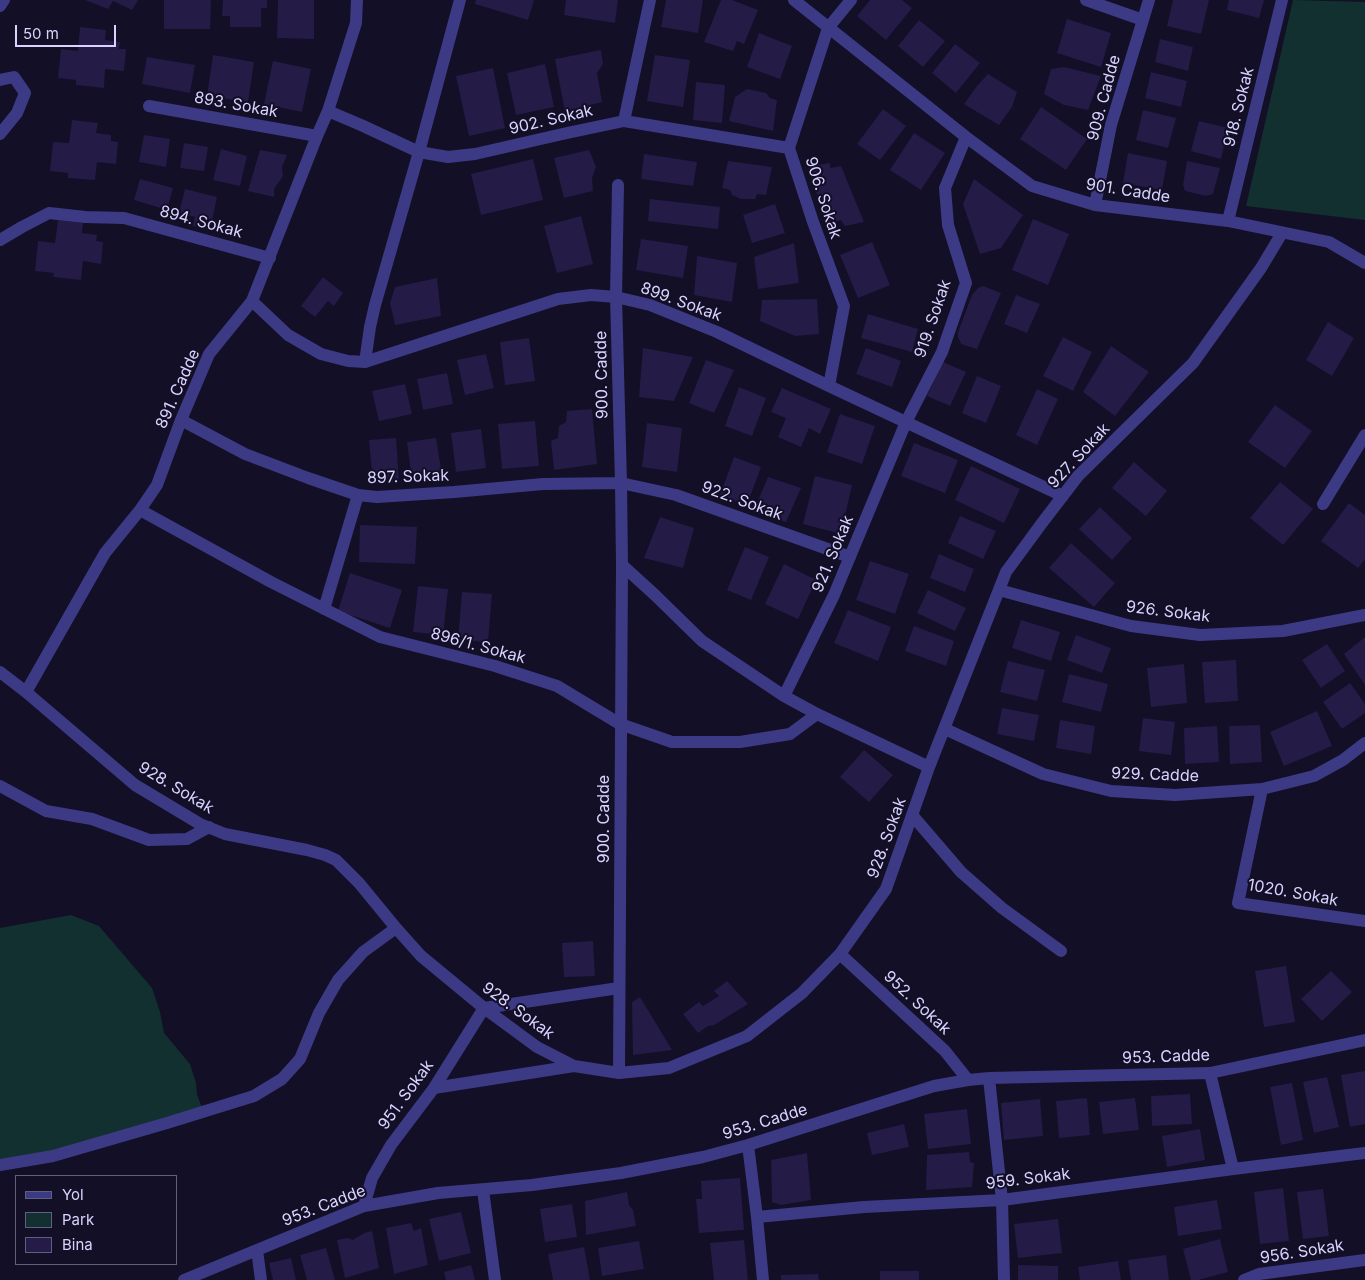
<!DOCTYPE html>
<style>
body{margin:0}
#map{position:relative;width:1365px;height:1280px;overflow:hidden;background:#130f26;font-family:Inter,sans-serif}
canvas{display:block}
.legend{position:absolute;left:15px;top:1175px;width:162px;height:90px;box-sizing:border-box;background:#130f26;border:1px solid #625e7d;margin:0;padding:6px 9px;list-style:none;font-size:15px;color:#d9d4ff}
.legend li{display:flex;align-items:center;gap:10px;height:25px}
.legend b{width:25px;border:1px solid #625e7d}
.scale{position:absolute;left:15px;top:25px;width:101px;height:22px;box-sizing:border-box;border:2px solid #d9d4ff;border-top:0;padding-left:6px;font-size:15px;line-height:18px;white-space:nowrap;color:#d9d4ff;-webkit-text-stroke:4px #130f26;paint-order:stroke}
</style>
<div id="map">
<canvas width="1365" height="1280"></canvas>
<ul class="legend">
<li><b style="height:6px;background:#3d3a85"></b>Yol</li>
<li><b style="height:14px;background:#12302f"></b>Park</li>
<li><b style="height:14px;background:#241b47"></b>Bina</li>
</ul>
<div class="scale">50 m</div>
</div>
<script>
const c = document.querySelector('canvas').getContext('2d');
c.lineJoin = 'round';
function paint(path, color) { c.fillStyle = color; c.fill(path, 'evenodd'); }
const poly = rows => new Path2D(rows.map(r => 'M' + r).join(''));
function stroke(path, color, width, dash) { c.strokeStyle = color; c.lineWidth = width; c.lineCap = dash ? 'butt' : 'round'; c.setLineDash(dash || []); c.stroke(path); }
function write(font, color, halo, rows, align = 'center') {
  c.font = font + ' Inter,sans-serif'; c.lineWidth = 4; c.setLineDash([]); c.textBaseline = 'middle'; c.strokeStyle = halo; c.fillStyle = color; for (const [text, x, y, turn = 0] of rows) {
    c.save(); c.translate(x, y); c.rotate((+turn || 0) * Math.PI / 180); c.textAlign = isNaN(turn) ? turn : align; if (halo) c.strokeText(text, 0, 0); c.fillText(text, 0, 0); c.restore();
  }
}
paint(poly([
 [1293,0,1365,2,1365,220,1246,206],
 [71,915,99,926,152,988,160,1012,164,1033,190,1064,196,1083,197,1095,204,1112,0,1165,0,928]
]), '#12302f');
paint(poly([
 [85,0,138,0,132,10,113,1,108,9],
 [164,0,211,0,210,29,164,29],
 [223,0,267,0,267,8,261,8,261,27,230,27,230,16,222,16],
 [278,0,314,0,314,39,277,38],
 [476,0,534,0,528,20,475,4],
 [566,0,618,0,615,23,564,15],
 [666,0,703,0,698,33,661,27],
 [721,0,732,0,758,10,744,44,737,41,733,51,704,42],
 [870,0,902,0,912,8,886,40,857,16],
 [1173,0,1209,0,1201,34,1167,26],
 [1229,0,1264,0,1259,18,1227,10],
 [1067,19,1111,33,1101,67,1057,53],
 [919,20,945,41,923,67,898,46],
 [80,27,106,30,105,40,120,42,119,49,126,49,124,71,105,69,104,88,76,85,76,80,58,78,61,49,78,51],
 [759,33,792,46,780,79,747,67],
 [1160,39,1193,47,1188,71,1155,62],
 [955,44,980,63,956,93,932,73],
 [601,50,603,64,597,73,602,102,565,112,555,59],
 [213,55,254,62,248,102,207,96],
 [655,55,690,60,683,107,647,101],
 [147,57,195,65,190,93,142,84],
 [273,61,311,69,302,112,264,104],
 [545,64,554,107,516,115,507,73],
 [1064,67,1101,76,1088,110,1064,105,1044,94,1051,69],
 [493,68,505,128,469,136,456,76],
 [1151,72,1187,81,1181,107,1145,98],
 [988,74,1017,92,1012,107,999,125,964,104,977,86],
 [696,82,725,85,722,123,693,120],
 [747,89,766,93,770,98,777,100,773,131,729,121,735,97],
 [1041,107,1087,139,1066,170,1020,139],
 [883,109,906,126,880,160,857,144],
 [1143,110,1176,118,1168,148,1136,140],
 [72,120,98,123,96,133,111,135,111,141,118,142,116,164,97,162,95,180,68,178,68,173,50,171,53,142,69,143],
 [1199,121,1228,128,1221,159,1191,151],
 [914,133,945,153,921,190,890,170],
 [144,135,170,139,166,167,139,162],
 [184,143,208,147,204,171,180,168],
 [221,149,247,156,240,186,213,180],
 [260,150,287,155,282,167,283,176,274,189,274,197,248,191],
 [589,150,596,167,592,178,593,191,564,198,554,158],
 [1128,153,1167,161,1162,190,1123,183],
 [644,154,697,162,693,186,641,179],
 [533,159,543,200,481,215,471,174],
 [728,161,772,167,766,195,757,194,755,199,741,199,732,195,730,190,722,188],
 [817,161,818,165,830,163,830,168,841,166,864,222,845,226,841,220,827,224,807,165],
 [1187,161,1220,168,1213,194,1206,196,1185,191,1183,185],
 [140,179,173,188,167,210,134,200],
 [974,179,1023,215,1001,248,980,254,963,204],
 [185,189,217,197,210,230,193,226,195,217,179,213],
 [650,199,720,207,718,229,648,221],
 [775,204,785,233,752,243,743,215],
 [581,216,593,264,557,273,544,226],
 [1033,219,1069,234,1048,285,1012,270],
 [58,220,83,223,82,233,97,235,96,241,103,242,101,264,83,261,81,280,53,277,54,273,35,271,38,241,55,243],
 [641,239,688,246,683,278,636,270],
 [872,242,890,285,858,298,840,255],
 [794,243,799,283,758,289,754,257],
 [697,256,737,263,732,302,694,295],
 [323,277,343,293,334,306,328,301,315,317,301,306],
 [437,278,441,316,395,325,390,303,395,287],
 [983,286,1001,293,977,349,961,344,958,337,958,332,972,295,978,288],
 [1016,295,1040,304,1027,333,1004,324],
 [817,299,819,334,795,336,760,321,762,300],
 [868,314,918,329,912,352,861,338],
 [1328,322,1354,338,1332,376,1306,360],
 [1063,337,1092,352,1073,391,1043,376],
 [529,338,535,381,505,385,500,342],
 [1111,346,1149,372,1115,416,1083,392],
 [643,348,693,357,674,401,639,397],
 [866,348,901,361,892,387,856,374],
 [486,354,494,388,465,395,457,360],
 [706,360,734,370,714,413,689,403],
 [943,362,966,372,950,406,927,396],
 [447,373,453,404,423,410,417,379],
 [977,376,1001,386,986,423,962,413],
 [405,384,412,414,379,421,372,391],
 [739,387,766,398,752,436,725,426],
 [782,388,831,409,820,434,809,428,801,447,778,437,786,418,771,412],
 [1037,389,1058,399,1037,445,1016,435],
 [1275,405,1312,431,1285,468,1248,442],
 [592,409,597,464,554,470,551,441,558,438,559,426,566,422,567,411],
 [840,414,875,426,862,464,827,452],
 [535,421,539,466,502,469,498,424],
 [647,423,682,428,677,472,642,467],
 [481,429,486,468,456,472,451,433],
 [396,438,399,482,373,484,369,440],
 [436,438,442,475,412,480,407,442],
 [914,443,958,460,945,493,901,476],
 [734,457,761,467,747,505,720,495],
 [1134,462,1167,491,1146,516,1112,488],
 [971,466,1020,489,1004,523,955,500],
 [815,476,852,485,841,534,803,524],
 [768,477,801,488,786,522,753,512],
 [1280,482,1313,509,1283,545,1250,518],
 [1349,503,1365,515,1365,559,1358,568,1321,541],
 [1100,507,1132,538,1112,560,1079,529],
 [960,516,996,531,983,559,948,543],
 [660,517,694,528,683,568,644,558],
 [360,525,417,527,415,564,359,562],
 [1071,543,1115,583,1094,607,1049,568],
 [745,547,769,557,751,600,727,590],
 [939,554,974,569,965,592,930,578],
 [870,561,909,574,895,614,856,600],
 [784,564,816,580,798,619,765,604],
 [350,573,402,590,390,628,338,611],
 [418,586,448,589,443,635,413,632],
 [928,590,966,608,955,631,917,613],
 [462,592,492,594,488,642,458,640],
 [848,610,891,627,878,661,834,643],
 [1021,620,1060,632,1051,661,1012,648],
 [914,626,954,641,946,666,905,651],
 [1076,635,1111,648,1102,673,1067,660],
 [1365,637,1365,685,1344,654],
 [1327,644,1345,671,1321,688,1302,660],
 [1236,660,1238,701,1205,703,1202,662],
 [1008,661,1045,670,1037,701,1000,692],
 [1184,664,1187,703,1151,707,1147,668],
 [1069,674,1108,684,1101,712,1062,702],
 [1350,683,1365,704,1365,713,1342,729,1323,702],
 [1002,708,1039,715,1034,741,997,734],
 [1317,711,1332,746,1284,766,1270,732],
 [1143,718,1175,722,1171,755,1139,751],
 [1060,720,1095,726,1091,754,1056,748],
 [1260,725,1262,762,1230,764,1229,726],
 [1217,726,1219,762,1185,764,1184,728],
 [864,750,893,775,869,802,840,777],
 [593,941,595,976,564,977,562,943],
 [1286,966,1295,1022,1264,1027,1255,971],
 [1331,971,1352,992,1322,1021,1301,999],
 [727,981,748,1004,714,1025,708,1026,698,1033,683,1014,699,1002,703,1006,719,996,714,991],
 [640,997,672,1050,633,1055,632,1002],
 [1365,1071,1365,1124,1350,1127,1341,1075],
 [1327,1077,1339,1127,1314,1133,1303,1082],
 [1292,1083,1303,1140,1281,1145,1270,1087],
 [1190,1094,1192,1124,1152,1126,1151,1096],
 [1087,1098,1090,1135,1059,1138,1056,1101],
 [1135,1098,1139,1130,1103,1134,1099,1102],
 [1040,1099,1043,1136,1004,1140,1001,1103],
 [967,1109,971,1144,928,1149,924,1114],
 [904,1124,909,1147,872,1155,867,1133],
 [1200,1129,1205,1160,1167,1167,1162,1136],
 [969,1152,970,1162,974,1163,972,1187,926,1190,927,1155],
 [807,1153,811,1200,781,1205,772,1202,771,1160],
 [740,1178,744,1230,699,1233,696,1199,702,1199,701,1181],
 [1283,1188,1289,1241,1260,1244,1254,1192],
 [1323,1189,1329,1236,1303,1239,1297,1192],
 [627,1192,629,1205,633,1210,636,1226,586,1235,585,1201],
 [1217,1200,1222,1229,1178,1236,1174,1207],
 [572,1204,577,1237,545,1242,540,1209],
 [461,1212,471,1253,439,1261,429,1219],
 [1058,1219,1062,1253,1018,1258,1014,1224],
 [411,1223,414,1231,421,1228,428,1265,394,1274,386,1228],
 [372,1231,379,1268,345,1278,337,1240,348,1238,353,1240,364,1233],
 [1220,1239,1228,1272,1198,1280,1191,1280,1183,1249],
 [744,1240,748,1280,714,1280,710,1243],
 [639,1241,644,1269,602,1276,598,1248],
 [584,1247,590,1280,553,1280,548,1254],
 [326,1248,335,1280,307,1280,300,1255],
 [1166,1255,1169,1280,1131,1280,1128,1260],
 [291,1258,296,1280,273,1280,269,1263],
 [1118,1261,1121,1280,1080,1280,1078,1267],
 [471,1265,475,1280,446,1280,444,1272],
 [1018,1265,1058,1266,1058,1280,1018,1280],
 [880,1271,919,1271,919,1280,880,1280],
 [818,1274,819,1280,781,1280,781,1275]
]), '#241b47');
stroke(poly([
 [794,0,966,137,1032,186,1095,205,1228,221,1329,242,1365,263],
 [1086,0,1143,20],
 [0,6,4,0],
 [0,80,14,77,25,93,17,113,0,134],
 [149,106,317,136],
 [328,111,361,125,419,152,448,157,475,154,567,133,624,121,789,148],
 [624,121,650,0],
 [618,185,616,297,621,483,622,565,619,1073],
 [1095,205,1111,125,1149,0],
 [1228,221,1282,0],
 [0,240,22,227,49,213,85,217,124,218,270,258],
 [252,301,288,335,321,354,348,361,365,362,558,299,591,295,616,297,650,305,717,332,829,386,1063,496],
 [365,362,370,327,375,305,419,152,460,0],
 [829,386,844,306,813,222,789,148,828,28,851,0],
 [181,420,245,454,308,478,358,495,377,497,454,492,543,484,621,483,676,495,850,557],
 [1323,504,1365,435],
 [140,510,271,582,380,637,495,666,557,686,620,724,672,742,740,742,790,734,817,714],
 [622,565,655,595,702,641,784,696,817,714,929,767],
 [999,590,1131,626,1200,635,1283,631,1365,615],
 [324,609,358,495],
 [0,672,26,692,135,785,200,824,225,834,307,850,325,855,336,860,359,883,396,928,421,956,484,1008,537,1047,574,1066,619,1073,669,1068,747,1036,802,993,840,954,886,889,929,767,1006,572,1042,523,1078,476,1193,363,1261,268,1282,233],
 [26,692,105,553,140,510,157,485,181,420,209,354,252,301,317,136,328,111,356,23,357,0],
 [784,696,834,595,906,422,942,352,966,283,948,225,945,188,966,137],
 [945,729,1043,774,1111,791,1175,795,1262,789,1314,776,1343,760,1365,743],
 [0,786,46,811,92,819,149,840,187,839,209,827],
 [1262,789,1238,903,1365,921],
 [912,815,961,872,1002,908,1061,951],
 [840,954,945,1051,968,1080],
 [1210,1073,1233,1169],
 [989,1078,1002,1200,1004,1280],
 [434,1088,574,1066],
 [748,1145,757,1217],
 [0,1165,53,1156,167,1123,254,1096,282,1079,300,1059,319,1013,338,980,363,952,396,928],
 [483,1190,495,1280],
 [364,1206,372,1178,391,1145,434,1088,484,1008,619,988],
 [257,1250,261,1280],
 [184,1280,364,1206,438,1193,532,1185,621,1173,703,1157,748,1145,934,1086,968,1080,989,1078,1210,1073,1365,1040],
 [763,1280,757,1217,864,1207,1002,1200,1233,1169,1365,1153],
 [1244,1280,1259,1274,1365,1260]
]), '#3d3a85', 12);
write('16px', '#d9d4ff', '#130f26', [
 ["909. Cadde",1104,98,-75],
 ["893. Sokak",236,105,10],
 ["918. Sokak",1239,107,-76],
 ["902. Sokak",551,120,-13],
 ["901. Cadde",1128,191,9],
 ["906. Sokak",823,198,72],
 ["894. Sokak",201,222,15],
 ["899. Sokak",681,302,20],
 ["919. Sokak",933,319,-71],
 ["900. Cadde",602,375,-91],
 ["891. Cadde",178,389,-66],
 ["927. Sokak",1079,456,-47],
 ["897. Sokak",408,477,-2],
 ["922. Sokak",742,501,20],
 ["921. Sokak",833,554,-67],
 ["926. Sokak",1168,612,7],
 ["896/1. Sokak",478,646,15],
 ["929. Cadde",1155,775,2],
 ["928. Sokak",176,788,31],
 ["900. Cadde",604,819,-90],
 ["928. Sokak",887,838,-70],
 ["1020. Sokak",1293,893,10],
 ["952. Sokak",917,1003,43],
 ["928. Sokak",518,1011,36],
 ["953. Cadde",1166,1057,-2],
 ["951. Sokak",406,1095,-54],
 ["953. Cadde",765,1122,-17],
 ["959. Sokak",1028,1179,-7],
 ["953. Cadde",324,1206,-21],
 ["956. Sokak",1302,1252,-9]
]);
</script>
